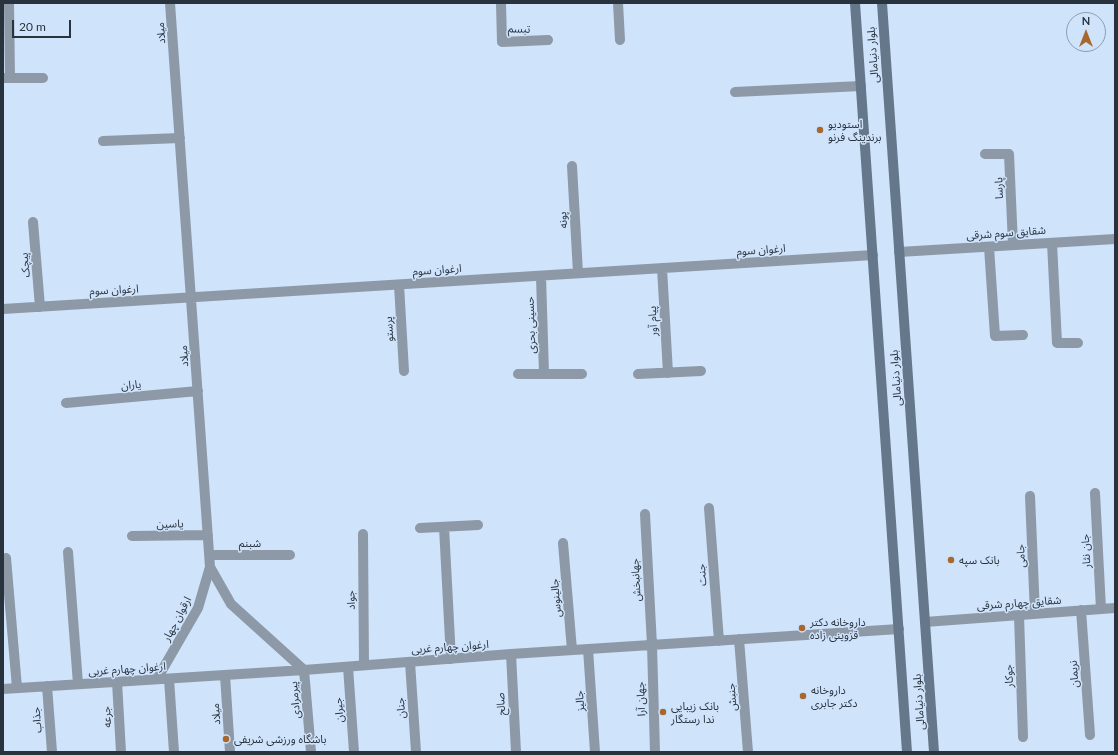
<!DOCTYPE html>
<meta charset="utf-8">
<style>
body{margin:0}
#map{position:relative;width:1118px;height:755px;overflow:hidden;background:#cfe3fb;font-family:Lato,sans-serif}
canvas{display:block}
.frame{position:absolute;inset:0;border:4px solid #29333e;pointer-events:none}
.north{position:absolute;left:1066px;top:12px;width:40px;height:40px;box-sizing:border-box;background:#cfe3fb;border:1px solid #8d9daf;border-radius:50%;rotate:0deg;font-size:11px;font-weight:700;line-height:16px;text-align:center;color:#29333e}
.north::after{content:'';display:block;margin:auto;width:14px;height:18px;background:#a7672f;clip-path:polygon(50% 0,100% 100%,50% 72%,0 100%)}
.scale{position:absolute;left:12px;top:20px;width:59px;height:18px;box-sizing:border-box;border:2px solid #29333e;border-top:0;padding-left:5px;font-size:12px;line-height:14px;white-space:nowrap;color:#29333e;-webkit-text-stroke:3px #cfe3fb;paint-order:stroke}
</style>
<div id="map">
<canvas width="1118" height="755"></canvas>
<div class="frame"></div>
<div class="north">N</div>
<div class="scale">20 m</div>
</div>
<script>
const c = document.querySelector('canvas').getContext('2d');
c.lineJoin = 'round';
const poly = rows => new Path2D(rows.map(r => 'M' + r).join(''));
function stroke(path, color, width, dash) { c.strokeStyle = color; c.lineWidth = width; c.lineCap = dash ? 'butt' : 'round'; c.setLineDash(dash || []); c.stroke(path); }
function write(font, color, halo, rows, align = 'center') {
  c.font = font + ' Lato,"Noto Sans Arabic",sans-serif'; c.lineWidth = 3; c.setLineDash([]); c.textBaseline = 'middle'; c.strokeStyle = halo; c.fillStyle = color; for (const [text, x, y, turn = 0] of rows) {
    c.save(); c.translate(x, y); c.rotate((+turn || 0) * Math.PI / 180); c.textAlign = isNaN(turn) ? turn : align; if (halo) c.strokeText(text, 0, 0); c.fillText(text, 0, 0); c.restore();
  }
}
stroke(poly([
 [9,3,10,78],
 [170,3,210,567,231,604,304,670,311,752],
 [501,3,502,42,548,40],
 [618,3,620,40],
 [3,78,43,78],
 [735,92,861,86],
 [103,141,180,138],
 [985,154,1009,154,1013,245],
 [572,166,578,273],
 [33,222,40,307],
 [1052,243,1057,343,1078,343],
 [989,247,995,336,1023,335],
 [899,252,1115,239],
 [662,268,668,373],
 [541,276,544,374],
 [399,285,404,371],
 [3,309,873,255],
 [518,374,582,374],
 [638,374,701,371],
 [66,403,198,391],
 [1095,493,1101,609],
 [1030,496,1035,614],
 [709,508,719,641],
 [645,514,652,645,655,752],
 [444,527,451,659],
 [420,528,478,525],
 [363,534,364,665],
 [132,536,208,535],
 [563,543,572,650],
 [68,552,78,684],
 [210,555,290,555],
 [6,558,17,688],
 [1081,610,1090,735],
 [1019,615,1023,737],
 [925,622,1115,608],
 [739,639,748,752],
 [588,649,595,752],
 [511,654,516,752],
 [410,662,416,752],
 [348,667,354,752],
 [225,675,230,752],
 [157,679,198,608,210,567],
 [169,679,174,752],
 [117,682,121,752],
 [47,686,52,752],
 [3,689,304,670,511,654,899,629]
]), '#8d99a7', 10);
stroke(poly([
 [855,3,907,752],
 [882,3,934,752]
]), '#65778b', 10);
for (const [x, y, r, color] of [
 [820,130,4,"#a7672f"],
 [951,560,4,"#a7672f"],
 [802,628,4,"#a7672f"],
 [803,696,4,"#a7672f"],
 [663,712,4,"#a7672f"],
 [226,739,4,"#a7672f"]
]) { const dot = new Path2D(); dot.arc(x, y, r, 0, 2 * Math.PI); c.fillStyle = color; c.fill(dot); stroke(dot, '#cfe3fb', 1.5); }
write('11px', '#29333e', '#cfe3fb', [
 ["تبسم",519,29,1],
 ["میلاد",161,33,-94],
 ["بلوار دنیامالی",873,55,-94],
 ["پارسا",999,188,-92],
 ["پونه",563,220,-93],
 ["شقایق سوم شرقی",1006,233,-4],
 ["ارغوان سوم",761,250,-4],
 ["پیچک",25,265,-95],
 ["ارغوان سوم",437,270,-4],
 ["ارغوان سوم",114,290,-3],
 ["پیام آور",653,321,-93],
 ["حسینی بحری",531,325,-92],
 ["پرستو",389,329,-93],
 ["میلاد",184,356,-94],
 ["بلوار دنیامالی",896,378,-94],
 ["یاران",131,385,-5],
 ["یاسین",170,524,-1],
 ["شبنم",250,543],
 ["جان نثار",1086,551,-93],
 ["جامی",1021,556,-93],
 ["جنت",702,575,-94],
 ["جهانبخش",636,580,-93],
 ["جالینوس",556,598,-95],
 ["جواد",351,600,-91],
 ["شقایق چهارم شرقی",1019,603,-4],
 ["ارقوان چهار",177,619,-62],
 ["ارغوان چهارم غربی",450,647,-4],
 ["ارغوان چهارم غربی",127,669,-4],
 ["نریمان",1074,674,-94],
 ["جوکار",1009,676,-92],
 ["جنبش",732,697,-95],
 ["جهان آرا",641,699,-92],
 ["پیرمرادی",295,700,-95],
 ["جالیز",580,701,-94],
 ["بلوار دنیامالی",919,702,-94],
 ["صالح",501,704,-93],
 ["جنان",401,708,-94],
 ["جیران",339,710,-94],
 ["میلاد",216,714,-94],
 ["جرعه",107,717,-93],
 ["جذاب",37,720,-94]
]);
write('11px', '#29333e', '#cfe3fb', [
 ["استودیو",828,124],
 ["برندینگ فرنو",828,137],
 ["بانک سپه",959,560],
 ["داروخانه دکتر",810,622],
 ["قزوینی زاده",810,635],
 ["داروخانه",811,690],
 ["دکتر جابری",811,703],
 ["بانک زیبایی",671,706],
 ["ندا رستگار",671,719],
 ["باشگاه ورزشی شریفی",234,739]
], 'left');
</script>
